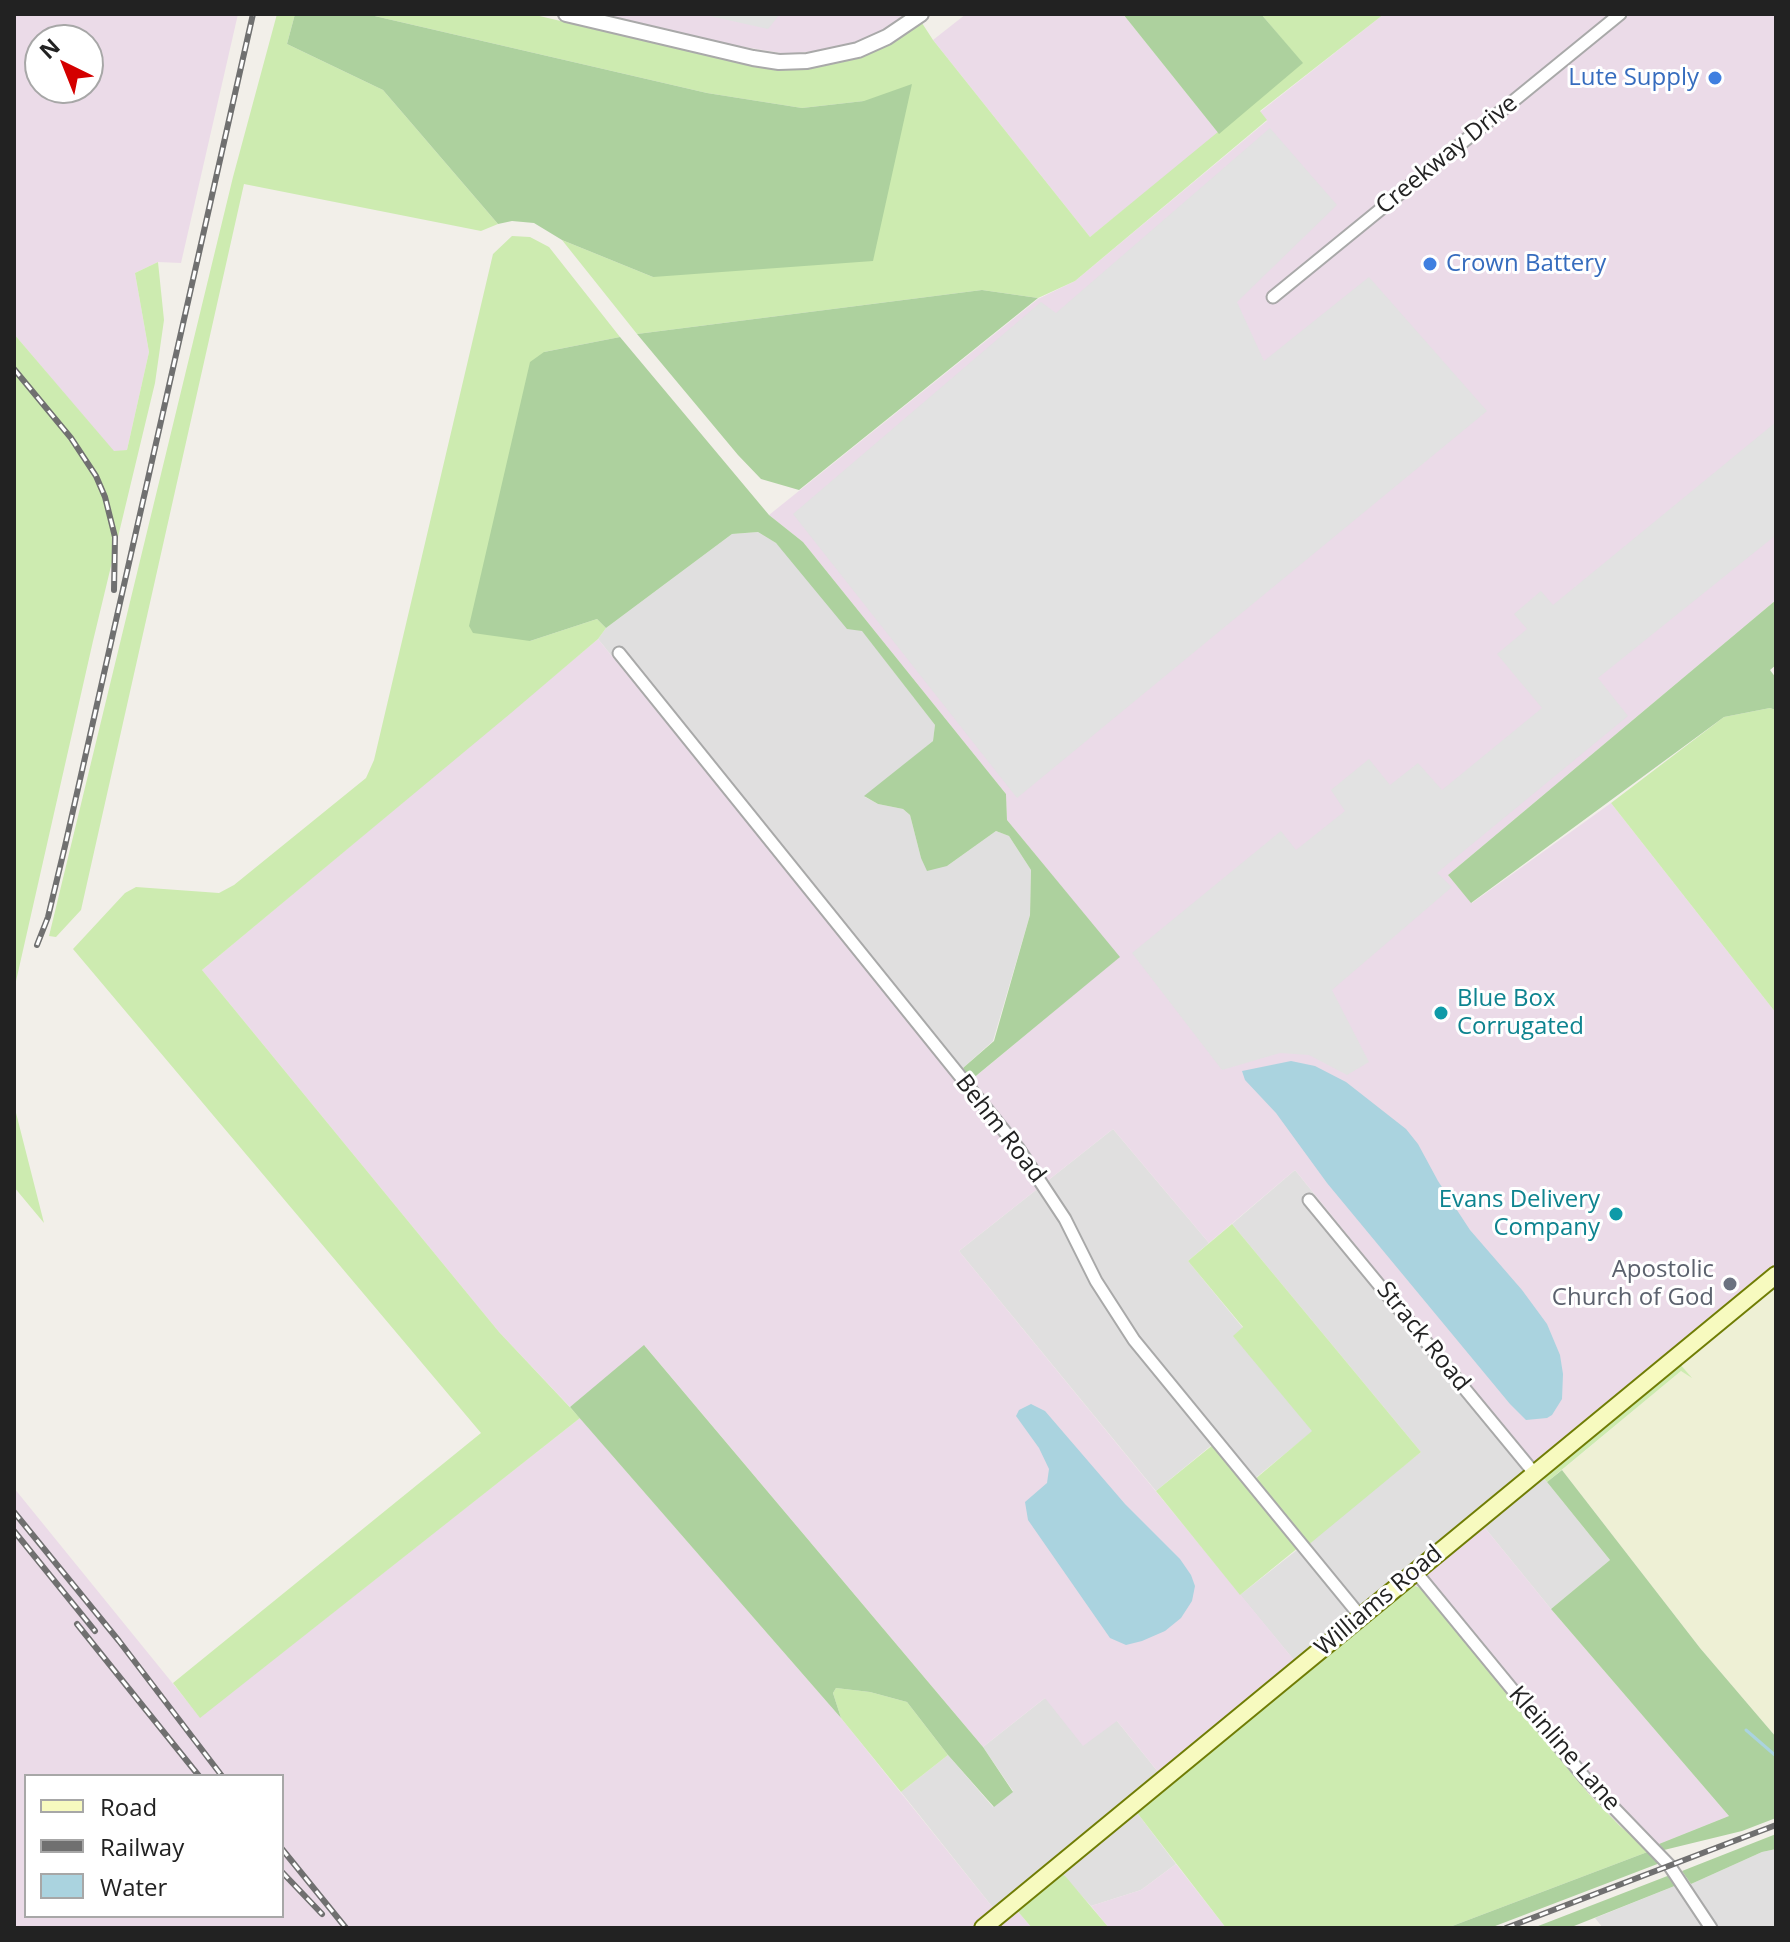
<!DOCTYPE html>
<style>
body{margin:0}
#map{position:relative;width:1790px;height:1942px;overflow:hidden;background:#f2efe9;font-family:"Open Sans",sans-serif}
canvas{display:block}
.frame{position:absolute;inset:0;border:16px solid #222;pointer-events:none}
.legend{position:absolute;left:24px;top:1774px;width:260px;height:144px;box-sizing:border-box;background:#fff;border:2px solid #a7a7a7;margin:0;padding:10px 14px;list-style:none;font-size:24px;color:#222}
.legend li{display:flex;align-items:center;gap:16px;height:40px}
.legend b{width:40px;border:2px solid #a7a7a7}
.north{position:absolute;left:24px;top:24px;width:80px;height:80px;box-sizing:border-box;background:#fff;border:2px solid #a7a7a7;border-radius:50%;rotate:317deg;font-size:22px;font-weight:700;line-height:32px;text-align:center;color:#222}
.north::after{content:'';display:block;margin:auto;width:28px;height:36px;background:#d40000;clip-path:polygon(50% 0,100% 100%,50% 72%,0 100%)}
</style>
<div id="map">
<canvas width="1790" height="1942"></canvas>
<div class="frame"></div>
<ul class="legend">
<li><b style="height:10px;background:#f7fabf"></b>Road</li>
<li><b style="height:10px;background:#707070"></b>Railway</li>
<li><b style="height:22px;background:#aad3df"></b>Water</li>
</ul>
<div class="north">N</div>
</div>
<script>
const c = document.querySelector('canvas').getContext('2d');
c.lineJoin = 'round';
function paint(path, color) { c.fillStyle = color; c.fill(path, 'evenodd'); }
const poly = rows => new Path2D(rows.map(r => 'M' + r).join(''));
function stroke(path, color, width, dash) { c.strokeStyle = color; c.lineWidth = width; c.lineCap = dash ? 'butt' : 'round'; c.setLineDash(dash || []); c.stroke(path); }
function write(font, color, halo, rows, align = 'center') {
  c.font = font + ' "Open Sans",sans-serif'; c.lineWidth = 6; c.setLineDash([]); c.textBaseline = 'middle'; c.strokeStyle = halo; c.fillStyle = color; for (const [text, x, y, turn = 0] of rows) {
    c.save(); c.translate(x, y); c.rotate((+turn || 0) * Math.PI / 180); c.textAlign = isNaN(turn) ? turn : align; if (halo) c.strokeText(text, 0, 0); c.fillText(text, 0, 0); c.restore();
  }
}
paint(poly([
 [758,532,776,543,862,630,935,725,933,741,865,797,878,804,903,809,910,815,921,858,947,866,996,831,1009,836,1031,870,1030,915,993,1041,954,1076,598,639,606,628,732,534],
 [1113,1129,1209,1243,1188,1261,1243,1328,1234,1336,1313,1431,1248,1484,1213,1444,1156,1491,959,1251],
 [1295,1170,1610,1560,1551,1609,1481,1523,1303,1671,1240,1595,1421,1452,1232,1224],
 [1045,1698,1117,1721,1167,1783,1135,1810,1176,1864,1141,1890,1091,1906,1061,1873,994,1909,901,1792,948,1755,993,1807,1013,1791,983,1747],
 [1776,1849,1776,1928,1603,1928,1595,1918,1677,1885,1691,1884,1762,1852]
]), '#e0dfdf');
paint(poly([
 [14,14,238,14,181,263,158,262,135,273,149,352,127,450,114,452,14,334],
 [40,40,88,40,88,88,40,88],
 [594,14,909,14,868,39,834,49,787,54,690,38],
 [966,14,1123,14,1219,134,1090,237,933,40],
 [1384,14,1776,14,1776,600,1448,875,1472,903,1611,803,1776,1013,1776,1282,1542,1476,1295,1170,1209,1243,1113,1129,959,1251,1303,1671,1167,1783,1117,1721,1083,1746,1045,1698,983,1747,645,1346,570,1407,499,1332,202,970,598,639,963,1087,1119,957,1007,820,1006,794,803,542,769,515,1038,299,1075,281,1267,121,1260,112],
 [580,1418,841,1718,994,1909,1015,1908,1032,1928,14,1928,14,1488,200,1717],
 [26,1776,282,1776,282,1916,26,1916],
 [1481,1523,1551,1609,1729,1816,1659,1844,1650,1851,1620,1826,1589,1794,1421,1588,1412,1585],
 [1176,1864,1226,1928,1109,1928,1091,1906,1141,1890]
]), '#ebdbe8');
paint(poly([
 [1776,1282,1776,1737,1700,1648,1562,1470,1681,1371,1689,1375,1679,1363]
]), '#eef0d5');
paint(poly([
 [277,14,295,14,287,44,383,90,498,224,481,231,244,184,81,910,56,937,49,936,233,177],
 [366,14,531,14,747,65,788,67,828,64,858,57,889,44,922,23,933,40,1090,237,1302,63,1261,14,1384,14,1260,111,1267,120,1075,281,1038,298,982,290,637,334,562,240,653,277,864,101,802,108,707,93],
 [512,236,530,237,549,247,620,337,544,352,530,641,597,619,606,628,598,639,511,713,202,970,499,1332,580,1418,200,1718,173,1683,481,1433,73,949,125,893,136,887,219,893,234,885,366,778,374,760,493,254],
 [158,262,164,320,155,383,93,641,14,990,14,334,114,451,127,450,149,352,135,273],
 [1770,708,1776,710,1776,1013,1611,803,1724,717],
 [14,1105,44,1223,14,1187],
 [1232,1224,1421,1452,1307,1546,1254,1480,1312,1431,1233,1336,1243,1327,1188,1261],
 [1679,1363,1692,1378,1681,1371,1547,1482,1542,1476],
 [1214,1444,1299,1547,1240,1595,1156,1491],
 [1412,1585,1421,1588,1589,1794,1620,1826,1650,1851,1447,1928,1226,1928,1135,1810],
 [836,1688,870,1692,907,1702,948,1755,901,1792,841,1718,833,1693],
 [1061,1873,1066,1877,1109,1928,1032,1928,1015,1908]
]), '#cdebb0');
paint(poly([
 [295,14,366,14,707,93,802,108,864,101,912,84,873,261,653,277,562,240,534,223,512,221,498,224,383,90,287,44],
 [1123,14,1261,14,1303,63,1219,134],
 [982,290,1038,298,799,490,761,479,738,455,637,334],
 [620,337,769,515,803,542,1006,794,1007,820,1120,957,971,1080,963,1068,994,1041,1030,915,1031,870,1009,836,996,831,947,866,927,871,921,858,910,815,903,809,878,804,864,796,933,741,935,725,862,631,847,629,776,543,758,532,732,534,606,628,597,619,530,641,473,633,469,626,530,362,544,352],
 [1776,600,1776,665,1770,670,1776,678,1776,710,1770,708,1724,717,1471,903,1448,875],
 [644,1345,983,1747,1013,1792,994,1807,948,1755,907,1702,870,1692,836,1688,833,1693,841,1718,570,1407],
 [1562,1470,1700,1648,1776,1737,1776,1818,1742,1831,1664,1850,1659,1844,1729,1816,1551,1609,1610,1560,1547,1482],
 [1776,1834,1776,1849,1762,1852,1691,1884,1682,1871],
 [1650,1851,1660,1863,1490,1928,1447,1928],
 [1670,1875,1677,1885,1569,1928,1533,1928]
]), '#add19e');
paint(poly([
 [701,14,780,14,768,29],
 [1270,128,1337,205,1237,302,1264,361,1369,277,1487,411,1017,798,793,514,1041,302,1056,313],
 [1776,422,1776,535,1598,678,1628,716,1437,873,1452,887,1332,990,1369,1062,1347,1075,1309,1055,1280,1053,1222,1070,1132,953,1281,831,1296,850,1345,811,1331,790,1369,759,1390,785,1418,763,1442,790,1542,708,1497,654,1527,629,1514,614,1541,591,1553,605]
]), '#e2e2e2');
paint(poly([
 [1291,1061,1315,1066,1346,1082,1406,1129,1418,1144,1438,1181,1470,1230,1522,1290,1547,1324,1560,1355,1563,1374,1562,1399,1552,1415,1547,1418,1526,1420,1510,1404,1327,1183,1276,1113,1245,1080,1242,1071],
 [1031,1404,1045,1411,1125,1504,1180,1559,1191,1575,1195,1586,1192,1601,1181,1618,1165,1631,1142,1641,1126,1645,1110,1638,1028,1520,1025,1502,1047,1483,1049,1469,1039,1448,1016,1416,1019,1410]
]), '#aad3df');
stroke(poly([
 [1746,1730,1776,1756]
]), '#aad3df', 3);
const minor = poly([
 [1273,297,1620,14],
 [619,653,1018,1148,1065,1219,1096,1281,1134,1340,1361,1617],
 [1309,1200,1535,1474],
 [1415,1571,1585,1778,1669,1865,1711,1928]
]);
const tertiary = poly([
 [566,14,753,58,779,62,807,61,858,50,887,37,921,14]
]);
const secondary = poly([
 [983,1928,1776,1275]
]);
stroke(minor, '#a9a9a9', 15);
stroke(tertiary, '#a9a9a9', 18);
stroke(secondary, '#707d05', 20);
stroke(minor, '#fff', 11);
stroke(tertiary, '#fff', 14);
stroke(secondary, '#f7fabf', 16);
const rail = poly([
 [14,369,71,438,96,476,105,497,115,537,114,590],
 [37,945,48,917,65,846,253,14],
 [14,1512,119,1641,222,1776],
 [14,1531,95,1631],
 [77,1624,199,1776],
 [282,1849,346,1928],
 [282,1872,322,1914],
 [1506,1928,1776,1825]
]);
stroke(rail, '#707070', 6);
stroke(rail, '#fff', 3, [9]);
for (const [x, y, r, color] of [
 [1715,78,8,"#3f7fe0"],
 [1430,264,8,"#3f7fe0"],
 [1441,1013,8,"#0f9aa8"],
 [1616,1214,8,"#0f9aa8"],
 [1730,1284,8,"#6b7280"]
]) { const dot = new Path2D(); dot.arc(x, y, r, 0, 2 * Math.PI); c.fillStyle = color; c.fill(dot); stroke(dot, '#fff', 3); }
write('24px', '#366cbe', '#fff', [
 ["Lute Supply",1699,78],
 ["Crown Battery",1446,264,"left"]
], 'right');
write('24px', '#222', '#fff', [
 ["Creekway Drive",1447,155,-39],
 ["Behm Road",1000,1129,52],
 ["Strack Road",1423,1337,51],
 ["Williams Road",1379,1601,-40],
 ["Kleinline Lane",1564,1749,49]
]);
write('24px', '#0d838f', '#fff', [
 ["Blue Box",1457,999],
 ["Corrugated",1457,1027],
 ["Evans Delivery",1600,1200,"right"],
 ["Company",1600,1228,"right"]
], 'left');
write('24px', '#5b616d', '#fff', [
 ["Apostolic",1714,1270],
 ["Church of God",1714,1298]
], 'right');
</script>
